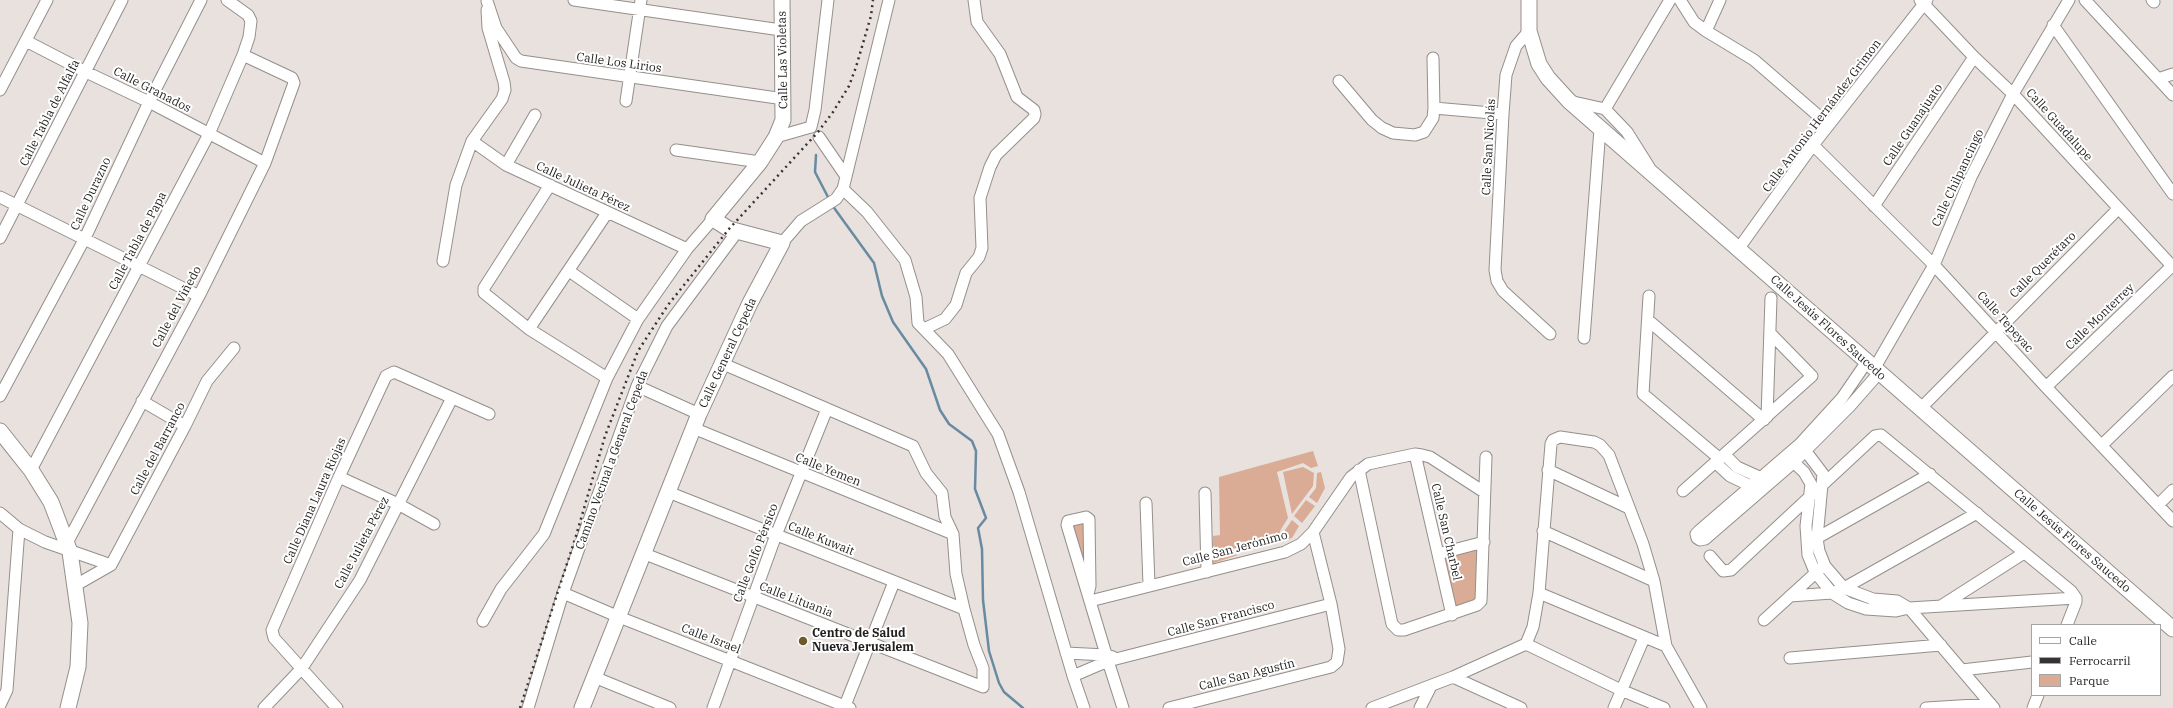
<!DOCTYPE html>
<meta charset="utf-8">
<style>
body{margin:0}
#map{position:relative;width:2173px;height:708px;overflow:hidden;background:#e8e1de;font-family:"IBM Plex Serif",serif}
canvas{display:block}
.legend{position:absolute;left:2031px;top:624px;width:130px;height:72px;box-sizing:border-box;background:#fff;border:1px solid #a6a5a5;margin:0;padding:5px 7px;list-style:none;font-size:12px;color:#211f1e}
.legend li{display:flex;align-items:center;gap:8px;height:20px}
.legend b{width:20px;border:1px solid #a6a5a5}
</style>
<div id="map">
<canvas width="2173" height="708"></canvas>
<ul class="legend">
<li><b style="height:5px;background:#fff"></b>Calle</li>
<li><b style="height:5px;background:#363332"></b>Ferrocarril</li>
<li><b style="height:11px;background:#daab95"></b>Parque</li>
</ul>
</div>
<script>
const c = document.querySelector('canvas').getContext('2d');
c.lineJoin = 'round';
function paint(path, color) { c.fillStyle = color; c.fill(path, 'evenodd'); }
const poly = rows => new Path2D(rows.map(r => 'M' + r).join(''));
function stroke(path, color, width, dash) { c.strokeStyle = color; c.lineWidth = width; c.lineCap = dash ? 'butt' : 'round'; c.setLineDash(dash || []); c.stroke(path); }
function write(font, color, halo, rows, align = 'center') {
  c.font = font + ' "IBM Plex Serif",serif'; c.lineWidth = 4; c.setLineDash([]); c.textBaseline = 'middle'; c.strokeStyle = halo; c.fillStyle = color; for (const [text, x, y, turn = 0] of rows) {
    c.save(); c.translate(x, y); c.rotate((+turn || 0) * Math.PI / 180); c.textAlign = isNaN(turn) ? turn : align; if (halo) c.strokeText(text, 0, 0); c.fillText(text, 0, 0); c.restore();
  }
}
paint(poly([
 [1313,451,1318,466,1311,468,1303,463,1277,472,1288,518,1280,531,1281,538,1253,549,1219,548,1213,546,1213,536,1220,535,1219,477],
 [1303,467,1314,473,1313,486,1292,514,1283,472],
 [1321,472,1325,488,1317,503,1309,497,1316,488,1317,473],
 [1306,500,1315,506,1302,523,1294,516],
 [1087,520,1087,589,1069,527],
 [1292,520,1299,526,1292,538,1285,540,1285,530],
 [1478,546,1477,600,1455,607,1444,556],
 [1209,550,1238,555,1208,565]
]), '#daab95');
stroke(poly([
 [816,155,815,172,829,199],
 [832,205,874,263,882,296,893,322,926,369,940,410,949,424,972,441,976,451,975,489,986,518,978,528,982,549,983,600,989,651,999,683,1004,692,1023,708]
]), '#688ba1', 2.5);
const street = poly([
 [574,0,781,30],
 [1680,0,1694,22,1706,31,1754,60,1829,125],
 [1920,0,1974,57,2013,94,2173,267],
 [2085,0,2173,95],
 [2152,0,2154,2],
 [487,1,496,28,516,58,521,61,784,99],
 [2053,25,2173,194],
 [1529,31,1516,46,1506,75,1503,114,1495,270,1497,281,1503,291,1550,334],
 [1706,31,1720,0],
 [26,41,86,72,149,102,265,163],
 [2158,79,2173,74],
 [1339,81,1372,120,1382,128,1393,133,1415,135,1424,132,1433,118,1434,108,1433,58],
 [0,90,47,0],
 [626,101,641,0],
 [1569,101,1605,109,1627,132,1649,167],
 [1434,108,1503,114],
 [1605,109,1670,0],
 [811,127,815,110,828,0],
 [776,137,811,127],
 [819,137,845,175],
 [472,141,506,165,687,249],
 [1813,145,1934,265,2046,387,2173,521],
 [676,150,760,162],
 [506,165,535,115],
 [550,185,484,288,484,293,529,329,607,378],
 [843,189,867,212,905,260,916,297,918,323,948,354,998,434,1019,492,1073,676,1084,708],
 [0,197,199,296],
 [1874,206,1974,57],
 [0,238,122,0],
 [782,243,801,221,836,199,843,189,889,0],
 [1739,248,1813,145,1927,0],
 [443,261,456,185,472,141,502,99,505,90,504,82,488,28,487,10],
 [569,271,638,319],
 [1649,296,1643,394,1720,459],
 [1648,320,1764,420],
 [529,329,607,213],
 [924,329,945,319,956,305,966,273,979,257,982,248,980,198,990,167,996,155,1034,118,1035,114,1034,110,1017,97,1000,54,977,22,974,0],
 [1584,338,1600,129],
 [1866,363,1842,398,1800,444,1699,531,1696,534,1697,538,1700,540,1705,539,1794,462,1850,406,1879,373],
 [1874,369,1934,265,1971,177,2013,94,2069,0],
 [637,386,699,414],
 [2046,387,2172,266],
 [0,396,85,238,149,102,201,0],
 [142,401,185,426],
 [1920,409,2118,209],
 [1767,417,1771,298],
 [693,428,953,534],
 [1801,445,1823,474,1817,538,1819,551,1825,566,1844,588,1873,599,1897,601,1909,608,1994,708],
 [2102,445,2173,376],
 [1415,454,1452,615],
 [1725,455,1737,467,1766,480],
 [1789,458,1804,472,1811,484,1806,526,1808,555,1815,572,1832,593,1848,603,1866,609,1896,611,1909,608,2076,598],
 [1716,463,1730,476,1755,488],
 [31,470,209,134,243,55,249,37,251,21,248,15,227,0],
 [1359,470,1392,624,1398,630,1404,630,1477,605,1481,601,1486,457],
 [1548,470,1629,508],
 [339,477,398,504,434,524],
 [1683,491,1812,376,1770,333],
 [668,492,964,609],
 [1205,493,1207,572],
 [1146,503,1149,585],
 [2158,505,2173,490],
 [0,513,19,529,45,542,111,565],
 [1543,531,1654,581],
 [1812,539,1817,538,1930,474],
 [67,543,199,296,265,163,294,83,292,78,243,55],
 [645,554,983,687,983,668,974,645,964,609,956,574,953,534,945,517,942,493,926,473,913,446,721,363],
 [1438,554,1484,542],
 [1710,556,1723,571,1731,570,1875,436,1881,435,2071,591,2076,598,2076,602,2067,625],
 [111,565,185,426,207,381,234,348],
 [76,585,111,565],
 [563,593,619,617,850,708],
 [1539,593,1666,646],
 [1088,594,1090,586,1089,519,1086,517,1068,521,1067,525,1108,661,1123,708],
 [1790,596,1832,593,1844,588,1977,513],
 [1090,601,1285,552,1301,544,1313,532,1351,477,1368,464,1415,454,1422,455,1430,457,1484,492],
 [1941,606,2024,553],
 [1764,620,1821,568],
 [483,621,501,589,544,534,607,378,638,319,687,249,713,219],
 [1526,644,1621,690,1664,708],
 [1066,653,1106,655,1113,657],
 [1790,658,1941,645],
 [1962,670,2032,662],
 [1073,676,1108,661,1331,604],
 [594,677,670,708],
 [1453,677,1521,708],
 [0,705,7,690,19,529],
 [264,708,302,668,360,580,452,398],
 [337,708,274,638,272,630,339,477,386,376,394,372,489,414],
 [528,708,563,593,637,386,667,326,737,232],
 [713,708,776,535,827,409],
 [844,708,894,582],
 [1169,708,1331,667,1337,662,1339,649,1331,604,1313,532],
 [1372,708,1453,677,1526,644,1533,627,1539,593,1551,444,1553,440,1560,437,1594,442,1600,445,1609,455,1643,544,1654,581,1666,646,1701,708],
 [1420,708,1431,686],
 [1614,708,1644,638],
 [1926,708,1991,704],
 [2033,708,2038,695]
]);
const secondary = poly([
 [1529,0,1529,31,1539,64,1548,78,1569,101,2173,629],
 [0,431,31,470,51,502,70,552,80,623,78,667,68,708],
 [582,708,699,414,750,303,782,243,729,229,713,219,760,162,776,137,783,120,782,0]
]);
stroke(street, '#958f8c', 13);
stroke(secondary, '#958f8c', 17);
stroke(street, '#fff', 11);
stroke(secondary, '#fff', 15);
stroke(poly([
 [520,708,576,536,605,436,638,351,668,305,729,229,818,132,833,112,849,86,856,67,871,16,873,0]
]), '#363332', 2.5, [2, 4]);
for (const [x, y, r, color] of [
 [803,641,5,"#6b5c29"]
]) { const dot = new Path2D(); dot.arc(x, y, r, 0, 2 * Math.PI); c.fillStyle = color; c.fill(dot); stroke(dot, '#fff', 1.5); }
write('12px', '#211f1e', '#fff', [
 ["Calle Las Violetas",783,60,-91],
 ["Calle Los Lirios",619,63,8],
 ["Calle Granados",152,90,27],
 ["Calle Tabla de Alfalfa",50,113,-63],
 ["Calle Antonio Hernández Grimon",1822,116,-53],
 ["Calle Guanajuato",1913,125,-56],
 ["Calle Guadalupe",2059,125,48],
 ["Calle San Nicolás",1489,147,-87],
 ["Calle Chilpancingo",1958,178,-65],
 ["Calle Julieta Pérez",583,187,25],
 ["Calle Durazno",91,194,-65],
 ["Calle Tabla de Papa",138,241,-62],
 ["Calle Querétaro",2043,265,-45],
 ["Calle del Viñedo",177,307,-62],
 ["Calle Monterrey",2100,317,-44],
 ["Calle Tepeyac",2005,322,48],
 ["Calle Jesús Flores Saucedo",1828,328,42],
 ["Calle General Cepeda",728,353,-65],
 ["Calle del Barranco",158,449,-62],
 ["Camino Vecinal a General Cepeda",612,460,-70],
 ["Calle Yemen",828,470,22],
 ["Calle Diana Laura Riojas",315,501,-66],
 ["Calle San Charbel",1446,532,77],
 ["Calle Kuwait",821,539,22],
 ["Calle Jesús Flores Saucedo",2072,541,41],
 ["Calle Julieta Pérez",362,543,-62],
 ["Calle San Jerónimo",1235,549,-15],
 ["Calle Golfo Pérsico",756,553,-69],
 ["Calle Lituania",796,600,21],
 ["Calle San Francisco",1221,619,-15],
 ["Calle Israel",711,639,21],
 ["Calle San Agustín",1247,675,-14]
]);
write('bold 12px', '#211f1e', '#fff', [
 ["Centro de Salud",812,634],
 ["Nueva Jerusalem",812,648]
], 'left');
</script>
